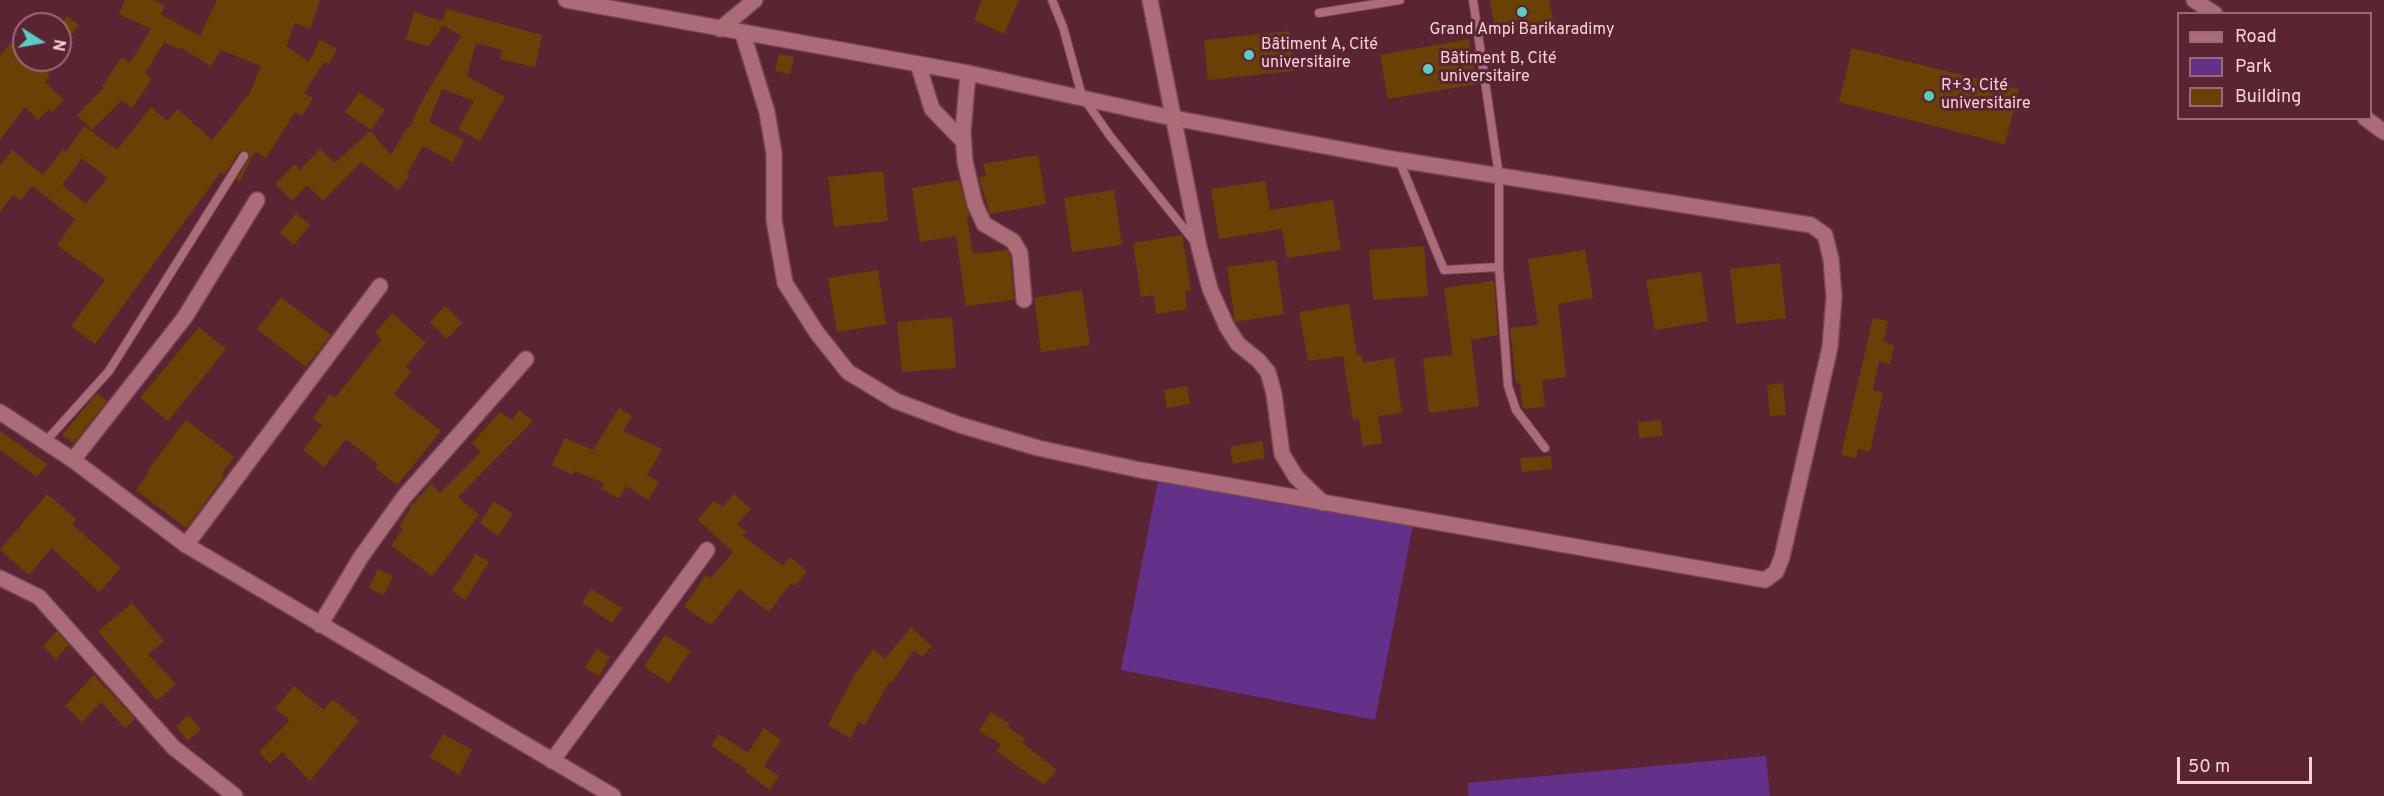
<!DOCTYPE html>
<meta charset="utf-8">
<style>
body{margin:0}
#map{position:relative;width:2384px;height:796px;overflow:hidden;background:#5b2432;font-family:Overpass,sans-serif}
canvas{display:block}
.legend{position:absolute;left:2177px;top:12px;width:195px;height:108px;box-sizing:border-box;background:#5b2432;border:2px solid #996a75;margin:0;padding:8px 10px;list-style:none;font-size:18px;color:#f7d3d9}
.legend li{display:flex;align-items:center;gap:12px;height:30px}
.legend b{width:30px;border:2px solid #996a75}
.north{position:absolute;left:12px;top:12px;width:60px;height:60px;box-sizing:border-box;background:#5b2432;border:2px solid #996a75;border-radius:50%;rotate:101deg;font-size:16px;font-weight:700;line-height:24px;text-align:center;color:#f7d3d9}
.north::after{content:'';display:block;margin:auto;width:21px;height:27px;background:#56cec3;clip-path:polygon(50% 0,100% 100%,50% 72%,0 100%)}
.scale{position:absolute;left:2177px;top:757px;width:135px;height:27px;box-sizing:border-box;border:3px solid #f7d3d9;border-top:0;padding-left:8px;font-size:18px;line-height:21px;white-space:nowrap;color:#f7d3d9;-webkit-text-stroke:4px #5b2432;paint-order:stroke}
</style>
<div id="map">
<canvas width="2384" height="796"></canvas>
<ul class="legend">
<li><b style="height:8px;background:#ab6b78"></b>Road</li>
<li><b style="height:16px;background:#63318a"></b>Park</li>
<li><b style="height:16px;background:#6b4004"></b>Building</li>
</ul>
<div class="north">N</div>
<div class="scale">50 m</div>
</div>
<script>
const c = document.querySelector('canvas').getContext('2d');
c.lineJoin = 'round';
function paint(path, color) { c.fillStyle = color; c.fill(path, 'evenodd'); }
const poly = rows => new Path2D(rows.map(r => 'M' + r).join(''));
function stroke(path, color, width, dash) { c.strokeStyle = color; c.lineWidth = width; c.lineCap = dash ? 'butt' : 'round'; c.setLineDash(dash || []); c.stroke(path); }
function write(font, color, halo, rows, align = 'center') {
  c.font = font + ' Overpass,sans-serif'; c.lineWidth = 6; c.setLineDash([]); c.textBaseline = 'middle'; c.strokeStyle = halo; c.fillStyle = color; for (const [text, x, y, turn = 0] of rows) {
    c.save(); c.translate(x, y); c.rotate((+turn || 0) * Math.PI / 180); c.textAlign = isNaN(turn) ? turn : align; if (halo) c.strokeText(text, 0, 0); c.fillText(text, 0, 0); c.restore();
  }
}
paint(poly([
 [1159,475,1413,525,1375,720,1121,670],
 [1766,756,1770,796,1469,796,1467,783]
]), '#63318a');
paint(poly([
 [125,0,154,0,165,6,160,14,200,36,217,0,320,0,310,29,295,23,286,46,309,62,320,40,337,49,329,64,324,62,304,93,313,98,302,116,295,112,266,158,255,151,240,181,236,180,250,157,247,151,239,152,225,174,220,173,95,344,71,326,105,280,57,245,75,219,32,186,20,201,13,195,0,212,0,166,12,150,43,175,63,149,66,152,84,126,117,150,151,107,167,121,178,109,212,140,249,94,261,66,221,50,211,66,180,47,179,49,164,42,145,74,152,79,132,108,122,100,92,130,77,115,104,88,102,86,122,57,130,63,151,29,119,14],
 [82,158,107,178,86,204,62,185],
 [982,0,1019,0,1004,34,974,20],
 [1490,0,1549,0,1554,23,1496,35],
 [446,9,542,35,535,67,500,59,502,50,476,43,467,76,505,97,480,141,458,129,474,101,442,89,429,122,464,140,453,162,423,146,407,174,410,176,398,190,361,162,323,201,307,185,292,201,275,184,295,164,300,170,320,149,335,163,370,131,391,155,408,126,410,128,418,108,461,36,443,25,429,46,406,40,414,12,443,21],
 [67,16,79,25,60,50,60,25],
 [1290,31,1293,71,1208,80,1204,40],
 [1469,39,1477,84,1388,99,1380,55],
 [10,43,24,54,24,60,32,60,50,74,45,82,64,100,52,112,49,109,38,120,25,107,0,140,0,56],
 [1852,48,2019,89,2005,144,1839,102],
 [779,54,794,57,790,74,775,71],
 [359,92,385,110,371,130,345,112],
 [1038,155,1046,204,990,214,979,177,986,176,983,164],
 [883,171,888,221,834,227,828,177],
 [959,180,970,217,967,217,973,254,1007,250,1010,256,1014,300,966,306,956,236,920,242,912,188],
 [1265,181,1270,210,1333,200,1341,250,1287,258,1282,229,1219,239,1211,189],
 [1114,190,1122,245,1072,252,1064,198],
 [296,213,310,225,294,245,280,233],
 [1182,235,1191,290,1185,291,1187,309,1156,314,1154,295,1141,297,1133,243],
 [1424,246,1428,296,1373,300,1369,250],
 [1585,250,1593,298,1558,304,1566,377,1542,380,1545,407,1523,409,1520,383,1516,383,1510,328,1538,325,1528,259],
 [1276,260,1284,314,1235,322,1227,267],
 [1780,263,1786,318,1736,324,1730,269],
 [878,270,886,324,837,332,828,278],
 [1701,272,1708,321,1655,330,1646,280],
 [1494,281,1498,335,1471,340,1479,406,1429,413,1423,358,1453,355,1444,288],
 [1082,290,1090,345,1041,352,1034,298],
 [281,297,331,335,306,367,257,329],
 [1349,304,1357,355,1362,355,1363,363,1394,358,1402,413,1378,416,1382,443,1363,446,1359,419,1353,420,1343,356,1308,361,1299,312],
 [445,306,462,323,447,339,430,322],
 [392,313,426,343,405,367,411,372,394,394,441,431,397,485,375,468,378,464,346,439,324,467,303,450,322,425,313,418,330,394,335,398,382,339,375,333],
 [952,317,956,368,902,372,897,322],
 [1873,318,1888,321,1883,342,1894,345,1890,364,1879,361,1873,390,1883,392,1870,452,1858,449,1856,458,1841,455],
 [199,327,226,349,168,421,140,398],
 [1783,383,1786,415,1770,416,1767,385],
 [1187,386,1190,404,1167,408,1164,390],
 [97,393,107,401,74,443,62,435],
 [619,408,632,416,623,431,662,449,647,475,659,482,648,500,626,486,619,498,601,489,604,483,574,471,572,475,552,465,565,438,593,450],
 [519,410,533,421,458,497,479,515,432,576,391,545,403,529,399,526,411,509,409,508,431,484,440,493,481,452,472,443,500,412,512,420],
 [186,420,234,457,221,475,224,477,186,528,136,490,149,473,147,471],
 [1661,420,1663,436,1639,438,1638,422],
 [0,431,47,464,37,477,0,450],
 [1262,441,1265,458,1233,464,1230,447],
 [1551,456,1552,469,1522,472,1520,458],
 [47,494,76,519,72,524,121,568,99,592,52,548,29,575,0,550],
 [734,494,751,509,737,524,746,532,743,536,783,566,790,557,807,571,795,586,791,583,769,612,739,589,711,625,684,607,706,575,711,578,733,552,698,520,713,501,723,506],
 [494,501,513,514,498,536,480,523],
 [476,554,489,562,465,600,452,591],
 [378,569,393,576,384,595,369,588],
 [591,589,622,608,612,623,582,603],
 [132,603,164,641,148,654,176,684,157,701,98,631],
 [911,628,932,646,922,657,914,650,892,682,890,681,865,725,859,722,850,738,828,725,855,674,873,650,885,658],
 [57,631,69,645,56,659,43,646],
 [665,635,690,651,669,683,644,667],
 [597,649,610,657,599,676,585,668],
 [94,675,135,719,125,728,101,702,82,722,65,706],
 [294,686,324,710,333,699,359,721,310,781,282,752,270,764,259,752,290,720,275,709],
 [991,712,1010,724,1008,727,1025,739,1023,743,1057,770,1044,785,996,751,1001,744,979,731],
 [189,715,201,729,188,741,176,726],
 [764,728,781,740,764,766,779,776,770,790,745,771,746,769,711,746,719,734,748,753],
 [443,734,472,750,459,775,430,757]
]), '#6b4004');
const service = poly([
 [1052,0,1063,27,1082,96,1110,136,1194,241],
 [1473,0,1499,176,1499,267,1508,386,1516,410,1545,448],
 [1319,13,1400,0],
 [1399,160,1444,270,1499,267],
 [45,442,109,371,244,156]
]);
const minor = poly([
 [566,0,968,73,1173,118,1399,160,1811,225,1825,235,1831,259,1834,297,1830,347,1782,557,1776,572,1765,580,1140,470,1038,448,960,425,896,401,848,372,817,333,785,283,774,220,774,153,767,112,743,34],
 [1150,0,1199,247,1210,289,1227,327,1238,344,1258,360,1268,372,1274,394,1282,454,1296,477,1323,503],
 [2194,0,2215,14],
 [720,29,755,0],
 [918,64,932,109,963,141],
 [968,73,963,132,965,162,975,204,984,224,1013,241,1020,253,1024,300],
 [2365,118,2384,132],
 [73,460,185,317,257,200],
 [186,545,380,286],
 [0,578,39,597,173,747,235,796],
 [320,625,361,557,404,497,526,359],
 [552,761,707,550]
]);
const tertiary = poly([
 [0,412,73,460,186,545,613,796]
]);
stroke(service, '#764553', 10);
stroke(minor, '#764553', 18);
stroke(tertiary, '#764553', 18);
stroke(service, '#ab6b78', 8);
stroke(minor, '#ab6b78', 15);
stroke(tertiary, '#ab6b78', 15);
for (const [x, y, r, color] of [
 [1522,12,6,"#56cec3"],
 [1249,55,6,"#56cec3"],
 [1428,69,6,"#56cec3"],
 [1929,96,6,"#56cec3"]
]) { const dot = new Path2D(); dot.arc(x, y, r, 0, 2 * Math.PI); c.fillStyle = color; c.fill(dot); stroke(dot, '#5b2432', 2); }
write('16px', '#f7d3d9', '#5b2432', [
 ["Grand Ampi Barikaradimy",1522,31,"center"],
 ["Bâtiment A, Cité",1261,46],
 ["universitaire",1261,64],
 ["Bâtiment B, Cité",1440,60],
 ["universitaire",1440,78],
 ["R+3, Cité",1941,87],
 ["universitaire",1941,105]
], 'left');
</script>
